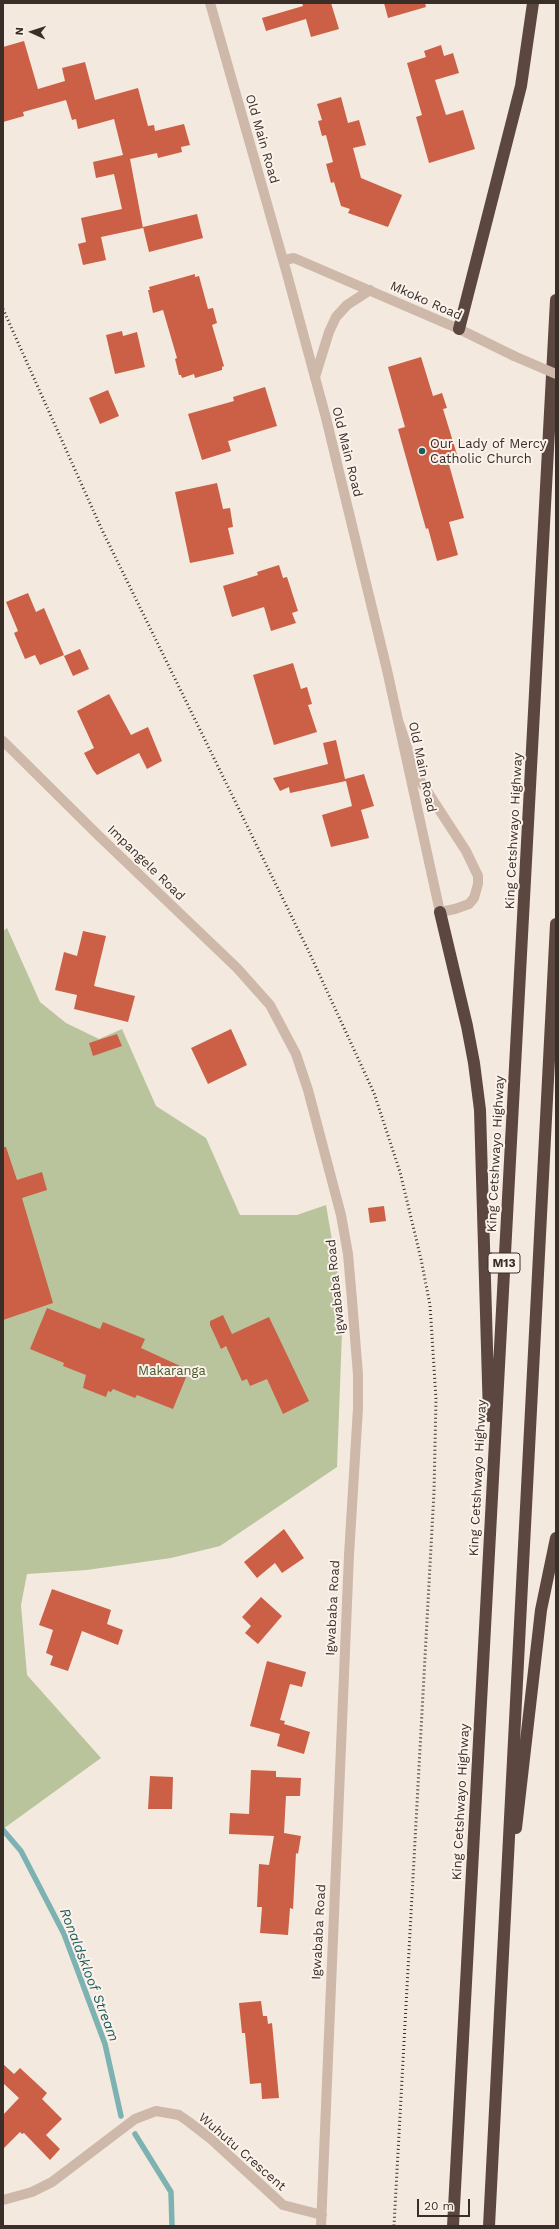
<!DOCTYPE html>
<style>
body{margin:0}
#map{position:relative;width:559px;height:2229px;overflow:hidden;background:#f4e9de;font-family:"Work Sans",sans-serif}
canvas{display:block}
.frame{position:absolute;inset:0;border:4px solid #3a2e29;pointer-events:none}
.north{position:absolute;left:12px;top:12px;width:40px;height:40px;-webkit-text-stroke:3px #fbf3eb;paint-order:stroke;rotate:273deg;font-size:11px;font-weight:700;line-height:16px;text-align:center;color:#3a2e29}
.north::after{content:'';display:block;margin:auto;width:14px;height:18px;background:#3a2e29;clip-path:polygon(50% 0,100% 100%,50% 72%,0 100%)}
.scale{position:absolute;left:417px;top:2199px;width:53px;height:18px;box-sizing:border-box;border:2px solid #3a2e29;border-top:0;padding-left:5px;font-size:12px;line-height:14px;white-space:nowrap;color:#3a2e29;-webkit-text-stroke:3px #fbf3eb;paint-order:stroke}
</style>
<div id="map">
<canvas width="559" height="2229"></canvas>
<div class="frame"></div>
<div class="north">N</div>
<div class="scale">20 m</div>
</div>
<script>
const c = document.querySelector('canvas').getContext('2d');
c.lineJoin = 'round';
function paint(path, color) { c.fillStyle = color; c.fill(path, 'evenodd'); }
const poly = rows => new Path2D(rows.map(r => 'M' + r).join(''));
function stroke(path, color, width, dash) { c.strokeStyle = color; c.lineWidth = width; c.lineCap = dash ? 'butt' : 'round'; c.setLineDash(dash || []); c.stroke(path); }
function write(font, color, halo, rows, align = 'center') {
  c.font = font + ' "Work Sans",sans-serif'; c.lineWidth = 4; c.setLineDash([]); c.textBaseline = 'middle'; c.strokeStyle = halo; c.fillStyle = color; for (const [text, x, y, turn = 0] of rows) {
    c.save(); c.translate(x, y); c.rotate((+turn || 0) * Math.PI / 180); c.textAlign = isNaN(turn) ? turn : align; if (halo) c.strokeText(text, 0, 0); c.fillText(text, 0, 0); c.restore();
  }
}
paint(poly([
 [7,928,40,1002,66,1023,99,1039,122,1029,156,1106,206,1138,240,1215,297,1215,326,1205,343,1305,337,1467,220,1546,171,1558,87,1570,27,1574,21,1605,27,1675,101,1758,3,1829,3,931]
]), '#b9c49d');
stroke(poly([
 [3,1830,21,1851,64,1934,105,2044,121,2116],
 [135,2134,171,2192,172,2226]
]), '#7cb2b2', 5.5);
paint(poly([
 [302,3,331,3,339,29,311,37,306,19,266,31,262,18,303,6],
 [384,3,425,3,426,7,388,18],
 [24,41,38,89,65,81,62,68,85,62,95,100,138,88,148,126,154,125,155,131,184,124,190,145,181,147,182,152,158,158,157,153,130,159,143,228,101,237,106,260,83,265,78,244,86,242,81,218,122,209,114,174,96,178,93,162,123,155,114,119,78,129,76,119,72,120,66,100,23,112,24,116,3,122,3,47],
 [441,45,444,56,453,53,459,73,435,80,446,115,463,110,475,149,429,163,416,117,422,115,407,63,426,57,424,51],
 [341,97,348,123,359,120,366,145,353,148,361,178,402,195,388,227,348,213,350,209,341,206,334,182,331,183,326,164,333,162,326,135,322,136,318,121,322,120,317,104],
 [197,214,203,238,149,252,143,227],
 [195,274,195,277,199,276,208,309,213,308,217,323,212,325,224,366,222,367,222,370,195,378,194,374,182,378,181,375,179,375,175,359,177,358,163,310,153,313,148,290,150,290,149,287],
 [122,331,123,336,137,332,145,367,115,374,106,335],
 [421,357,433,396,442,393,447,408,443,409,458,458,448,461,464,518,449,522,458,555,437,561,428,528,426,529,398,429,405,427,388,367],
 [265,387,277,426,228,441,231,451,202,460,188,414,234,401,233,397],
 [108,390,119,416,100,424,89,398],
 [217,483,223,509,230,508,233,527,228,528,234,554,190,563,175,492],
 [279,565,283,578,287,577,298,611,292,613,296,623,271,631,264,607,232,617,223,586,258,575,257,572],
 [28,593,36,612,44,608,64,655,40,665,35,655,25,659,14,633,18,631,6,602],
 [80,649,89,669,73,676,64,656],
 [293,663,301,689,307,687,312,704,308,705,317,732,274,745,253,675],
 [109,694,131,735,148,727,162,761,147,769,139,753,97,775,93,770,84,753,94,748,77,711],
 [336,740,345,779,364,774,374,806,361,810,369,838,331,847,322,815,352,806,346,781,290,793,289,787,280,791,273,778,328,764,323,743],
 [83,931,106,936,94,986,135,996,128,1022,74,1009,77,995,55,990,64,952,77,956],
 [231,1029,247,1065,208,1084,191,1048],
 [117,1034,122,1046,93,1056,89,1043],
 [3,1147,6,1147,17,1180,42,1172,47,1190,22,1198,53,1303,3,1320],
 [384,1206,386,1221,370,1223,368,1208],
 [47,1308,100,1329,103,1322,145,1339,141,1348,189,1370,173,1409,137,1395,135,1398,113,1389,111,1392,108,1391,106,1397,83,1388,86,1375,63,1366,64,1363,30,1349],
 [223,1315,232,1334,269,1317,309,1401,283,1414,267,1379,250,1386,247,1379,242,1381,226,1346,221,1349,210,1325,210,1321],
 [284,1529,304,1558,282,1573,275,1563,257,1578,244,1562],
 [52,1589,111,1610,107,1624,123,1630,118,1645,82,1631,68,1671,50,1665,53,1656,46,1653,53,1630,39,1625],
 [261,1597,282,1616,258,1644,245,1633,251,1626,242,1617],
 [267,1661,306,1672,302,1687,290,1684,280,1720,285,1721,284,1724,310,1732,304,1754,277,1746,280,1734,250,1726],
 [251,1770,276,1771,276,1777,301,1778,300,1796,286,1796,284,1833,301,1836,298,1854,296,1853,293,1909,290,1908,288,1935,260,1933,262,1907,257,1907,259,1864,269,1865,274,1836,229,1834,230,1813,249,1814],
 [150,1776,173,1777,172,1809,148,1809],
 [261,2001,263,2016,267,2016,268,2024,272,2023,279,2098,262,2099,261,2083,250,2084,245,2033,242,2033,239,2003],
 [3,2064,14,2074,20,2068,47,2093,42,2099,62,2119,46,2135,60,2149,50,2160,24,2133,22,2134,20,2132,3,2149,3,2115,19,2098,3,2083]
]), '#cb6046');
stroke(poly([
 [284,260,294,258,459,329,514,356],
 [315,377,329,332,336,317,347,305,370,290],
 [3,741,99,836,237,968,270,1005,296,1054,308,1090,341,1215,348,1254,352,1300,358,1375,358,1408,349,1555,321,2226],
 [3,2200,32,2192,52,2182,135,2119,156,2111,179,2115,189,2122,211,2139,283,2205,322,2215]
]), '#cdb8a9', 10);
stroke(poly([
 [210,3,287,274,326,418,387,670,440,912,455,909,469,904,474,898,478,884,478,876,466,851,416,774,399,723]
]), '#cdb8a9', 10);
stroke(poly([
 [459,329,521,86,533,3],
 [440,912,467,1026,474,1063,480,1110,489,1416],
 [516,1828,541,1610,556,1538],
 [453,2226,556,300],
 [489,2226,556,924]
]), '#5b4740', 12);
stroke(poly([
 [3,309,102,530,309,952,374,1093,400,1172,421,1259,430,1305,436,1399,434,1492,394,2226]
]), '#3a2e29', 3, [1, 3]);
stroke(poly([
 [514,356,556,374]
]), '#cdb8a9', 10);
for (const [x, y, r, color] of [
 [422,451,4,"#1d5c5e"]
]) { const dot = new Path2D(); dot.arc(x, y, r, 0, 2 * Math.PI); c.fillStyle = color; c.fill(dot); stroke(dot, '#fbf3eb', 1.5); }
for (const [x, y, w] of [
 [504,1263,32]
]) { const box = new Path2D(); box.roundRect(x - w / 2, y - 10, w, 20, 3); c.fillStyle = '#fbf3eb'; c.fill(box); stroke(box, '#3a2e29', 1); }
write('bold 12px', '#3a2e29', null, [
 ["M13",504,1263]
]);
write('13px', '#3a2e29', '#fbf3eb', [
 ["Old Main Road",262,139,74],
 ["Mkoko Road",426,301,24],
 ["Old Main Road",347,452,76],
 ["Old Main Road",422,767,78],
 ["King Cetshwayo Highway",514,831,-87],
 ["Impangele Road",146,863,44],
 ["King Cetshwayo Highway",496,1154,-87],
 ["Igwababa Road",336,1287,-96],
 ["King Cetshwayo Highway",478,1478,-87],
 ["Igwababa Road",333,1608,-87],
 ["King Cetshwayo Highway",461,1802,-87],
 ["Igwababa Road",319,1932,-87],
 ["Wuhutu Crescent",242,2152,41]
]);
write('13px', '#3a2e29', '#fbf3eb', [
 ["Our Lady of Mercy",430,444],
 ["Catholic Church",430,459]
], 'left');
write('13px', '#4b592c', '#fbf3eb', [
 ["Makaranga",172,1371]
]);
write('italic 14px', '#1d5c5e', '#fbf3eb', [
 ["Ronaldskloof Stream",89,1975,69]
]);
</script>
